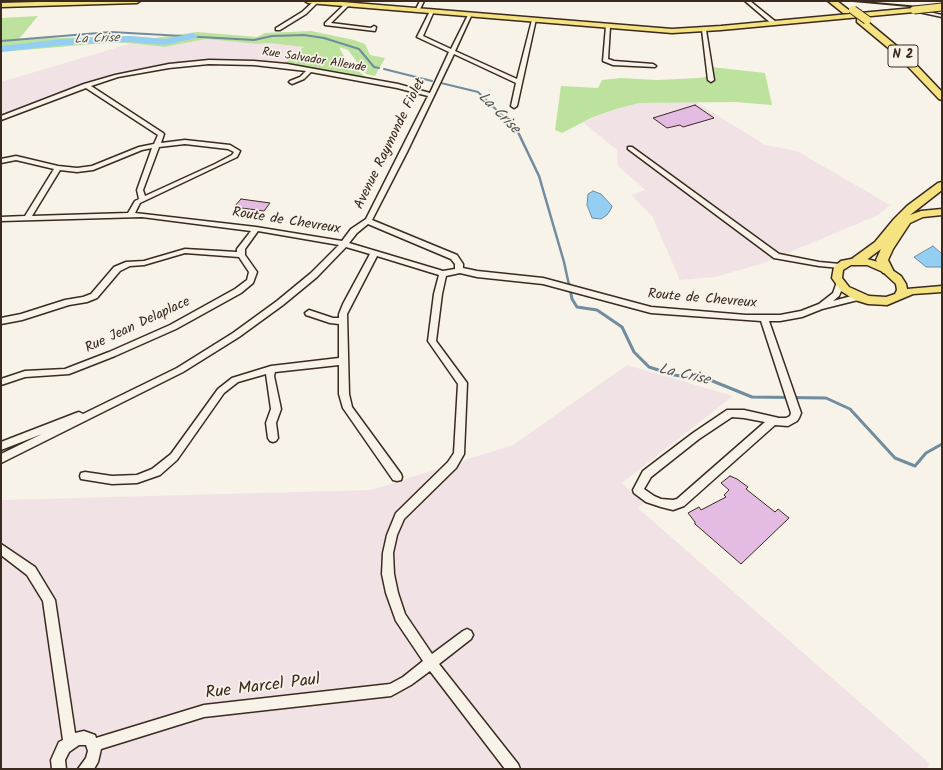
<!DOCTYPE html>
<style>
body{margin:0}
#map{position:relative;width:943px;height:770px;overflow:hidden;background:#f7f3e8;font-family:Kalam,sans-serif}
canvas{display:block}
.frame{position:absolute;inset:0;border:2px solid #3b2a1e;pointer-events:none}
</style>
<div id="map">
<canvas width="943" height="770"></canvas>
<div class="frame"></div>
</div>
<script>
const c = document.querySelector('canvas').getContext('2d');
c.lineJoin = 'round';
function paint(path, color) { c.fillStyle = color; c.fill(path, 'evenodd'); }
const poly = rows => new Path2D(rows.map(r => 'M' + r).join(''));
function stroke(path, color, width, dash) { c.strokeStyle = color; c.lineWidth = width; c.lineCap = dash ? 'butt' : 'round'; c.setLineDash(dash || []); c.stroke(path); }
function write(font, color, halo, rows, align = 'center') {
  c.font = font + ' Kalam,sans-serif'; c.lineWidth = 3.5; c.setLineDash([]); c.textBaseline = 'middle'; c.strokeStyle = halo; c.fillStyle = color; for (const [text, x, y, turn = 0] of rows) {
    c.save(); c.translate(x, y); c.rotate((+turn || 0) * Math.PI / 180); c.textAlign = isNaN(turn) ? turn : align; if (halo) c.strokeText(text, 0, 0); c.fillText(text, 0, 0); c.restore();
  }
}
paint(poly([
 [206,39,257,44,268,43,305,47,284,64,173,64,118,74,87,83,1,116,1,82,129,44,165,47],
 [696,102,765,145,797,151,890,205,878,215,764,263,715,277,680,280,652,216,631,195,645,190,618,166,617,150,583,122,616,109,639,103],
 [627,365,733,396,622,483,644,503,638,508,929,763,927,769,1,769,1,501,3,500,371,490,513,445]
]), '#f1e2e6');
paint(poly([
 [38,16,19,39,128,36,155,38,197,32,257,37,265,33,311,31,354,40,365,44,370,55,385,58,375,76,366,74,348,50,339,47,347,62,367,78,284,64,304,47,268,43,257,44,206,39,165,47,117,42,1,52,1,18],
 [711,67,765,73,772,105,735,102,639,103,616,109,591,118,562,133,555,130,561,86,598,88,602,80,621,78,657,80,699,78,712,76]
]), '#bce29d');
const water = poly([
 [593,191,601,194,612,206,611,209,607,215,601,219,592,218,587,205,588,194,593,191],
 [933,246,942,254,942,267,926,267,914,257,933,246]
]);
paint(water, '#94cef3');
stroke(water, '#708c9e', 1);
stroke(poly([
 [1,41,111,32,254,40,272,36,304,35,324,38,359,49,374,67,379,68],
 [384,69,432,81],
 [441,83,478,92,511,124]
]), '#708c9e', 2);
stroke(poly([
 [510,123,517,130,539,176,564,262,569,285]
]), '#708c9e', 2.5);
stroke(poly([
 [569,284,572,299,577,307,597,310,622,327,634,352,649,367,674,375,710,380,752,397,826,398,850,409,895,458,915,466,926,453,942,444]
]), '#708c9e', 3);
paint(poly([
 [193,33,198,36,196,38,165,45,130,42,63,45,1,52,1,46,63,39,130,36,165,39,193,33]
]), '#94cef3');
const building = poly([
 [695,105,714,118,683,127,680,125,667,128,653,118,695,105],
 [241,199,270,203,264,211,234,207,241,199],
 [730,476,737,479,748,487,746,489,775,512,778,509,789,518,741,564,695,524,695,522,688,513,699,507,701,510,726,497,724,495,729,490,721,483,730,476]
]);
paint(building, '#e4bbe2');
stroke(building, '#3b2a1e', 1);
const minor = poly([
 [314,1,319,1,306,14,280,30,276,30,276,28,302,12,314,1],
 [420,1,424,1,419,11,415,11,420,1],
 [745,1,750,1,776,22,776,24,772,24,745,1],
 [346,3,350,4,331,23,371,28,374,26,376,27,375,31,325,25,325,23,346,3],
 [916,9,942,15,942,17,914,11,914,10,916,9],
 [432,10,434,11,423,36,451,49,468,15,472,14,455,51,517,79,532,20,536,19,517,106,514,108,511,106,516,83,454,54,407,152,372,220,457,255,463,264,463,268,477,271,543,278,651,307,746,315,780,315,801,311,819,304,833,293,837,282,840,281,844,284,839,296,833,301,859,294,863,297,862,299,822,309,802,317,780,321,769,321,801,413,799,418,797,421,788,426,775,425,684,506,673,510,661,507,646,502,634,493,633,490,643,471,693,433,727,410,744,410,779,418,786,418,790,416,791,413,761,321,651,313,543,284,477,277,460,273,446,276,442,294,436,341,467,383,464,454,456,468,404,519,397,535,393,553,394,574,398,593,405,614,432,654,463,631,467,629,471,631,473,635,471,639,439,664,518,764,520,769,505,769,430,671,411,685,391,696,204,717,101,749,98,762,94,769,78,769,86,758,88,751,86,745,79,745,69,752,65,760,66,769,52,769,51,760,59,742,63,740,43,601,27,575,1,555,1,544,35,567,55,600,75,733,84,731,95,735,96,738,204,705,390,684,403,677,423,661,396,621,386,593,382,574,383,553,387,535,396,513,448,462,454,453,458,384,428,341,434,294,439,275,377,256,347,314,349,394,352,407,401,474,402,477,401,480,397,481,393,480,343,408,339,394,339,365,275,372,274,376,281,409,276,423,278,438,276,441,273,442,270,441,268,438,266,423,271,409,266,374,238,382,224,393,177,460,160,475,137,483,112,484,81,479,80,476,81,473,85,472,112,476,137,475,152,469,171,454,218,389,232,378,271,366,339,358,339,324,330,323,306,315,305,313,309,310,333,318,339,318,339,314,343,304,370,254,346,247,317,277,283,305,239,337,183,372,1,463,1,454,42,434,1,450,1,442,76,413,79,412,83,414,177,368,233,333,277,301,311,273,339,245,258,231,245,249,245,255,257,272,253,283,241,293,176,329,115,356,69,374,25,377,1,385,1,379,25,371,65,369,109,352,170,325,235,289,247,280,249,272,239,257,185,253,144,265,130,266,120,271,97,298,87,302,69,305,22,320,1,324,1,318,21,314,65,300,83,297,91,294,114,267,126,262,144,261,185,249,237,252,237,249,251,231,142,217,1,221,1,217,25,216,54,169,16,160,1,163,1,159,16,156,58,166,77,168,92,166,139,147,154,144,158,135,86,88,1,120,1,116,84,84,115,75,169,64,209,60,254,61,287,64,398,84,430,93,449,52,417,37,430,11,432,10],
 [209,64,254,65,306,71,300,77,290,81,289,82,292,84,304,79,311,72,397,88,428,96,366,219,351,229,342,241,256,227,135,213,140,203,237,157,240,151,230,145,185,140,161,143,164,134,163,133,91,86,118,77,169,68,209,64],
 [185,144,228,149,234,152,232,155,215,164,145,196,143,190,159,147,185,144],
 [152,148,137,190,139,199,135,201,128,213,32,216,60,170,77,172,93,170,142,150,152,148],
 [368,224,451,259,455,264,455,269,443,271,349,243,357,233,368,224],
 [732,417,744,418,765,422,677,499,673,500,661,499,654,496,644,489,651,477,699,439,732,417],
 [606,26,610,27,608,59,614,61,653,64,656,66,655,67,613,65,603,61,606,26],
 [704,29,706,30,714,80,711,82,708,80,702,30,704,29],
 [628,147,632,147,779,254,819,262,840,264,844,266,840,268,819,266,774,258,628,149,628,147]
]);
const major = poly([
 [74,1,140,1,137,3,1,7,1,3,74,1],
 [305,1,330,1,672,29,721,26,914,8,917,10,914,12,721,30,672,33,308,3,305,1],
 [851,259,867,259,882,263,901,276,906,284,907,289,942,286,942,292,913,294,887,305,868,304,855,300,841,291,832,278,834,267,841,261,851,259],
 [851,265,867,265,883,272,896,284,897,290,895,294,886,297,869,296,849,287,842,278,843,270,851,265]
]);
const highway = poly([
 [828,1,837,1,850,11,849,13,843,13,828,1],
 [857,18,863,18,904,52,942,92,942,100,939,99,898,56,857,22,857,18],
 [942,182,942,190,910,215,921,211,942,209,942,215,923,217,910,223,893,249,888,260,893,270,891,273,883,273,876,260,881,249,861,264,853,264,851,261,853,258,875,242,894,219,907,206,938,183,942,182]
]);
stroke(minor, '#3b2a1e', 3);
stroke(major, '#3b2a1e', 3);
stroke(highway, '#3b2a1e', 3);
paint(minor, '#f7f3e8');
paint(major, '#f5e382');
paint(highway, '#f5e382');
stroke(poly([
 [853,1,942,9]
]), '#3b2a1e', 2);
const majorBridge = poly([
 [914,10,942,7]
]);
const highwayBridge = poly([
 [853,10,867,20]
]);
stroke(majorBridge, '#3b2a1e', 9, []);
stroke(highwayBridge, '#3b2a1e', 10, []);
stroke(majorBridge, '#f5e382', 7);
stroke(highwayBridge, '#f5e382', 8);
write('12px', '#3b2a1e', '#f7f3e8', [
 ["Rue Salvador Allende",314,61,9]
]);
write('italic 13px', '#515353', '#f7f3e8', [
 ["La Crise",97,40,-2]
]);
for (const [x, y, w] of [
 [903,56,30]
]) { const box = new Path2D(); box.roundRect(x - w / 2, y - 11, w, 22, 3); c.fillStyle = '#f7f3e8'; c.fill(box); stroke(box, '#3b2a1e', 1); }
write('bold 13px', '#3b2a1e', null, [
 ["N 2",903,56]
]);
write('14px', '#3b2a1e', '#f7f3e8', [
 ["Avenue Raymonde Fiolet",391,144,-64],
 ["Route de Chevreux",286,222,9],
 ["Route de Chevreux",702,300,5],
 ["Rue Jean Delaplace",138,326,-25]
]);
write('italic 15px', '#515353', '#f7f3e8', [
 ["La Crise",498,114,45],
 ["La Crise",684,376,13]
]);
write('17px', '#3b2a1e', '#f7f3e8', [
 ["Rue Marcel Paul",263,688,-7]
]);
</script>
